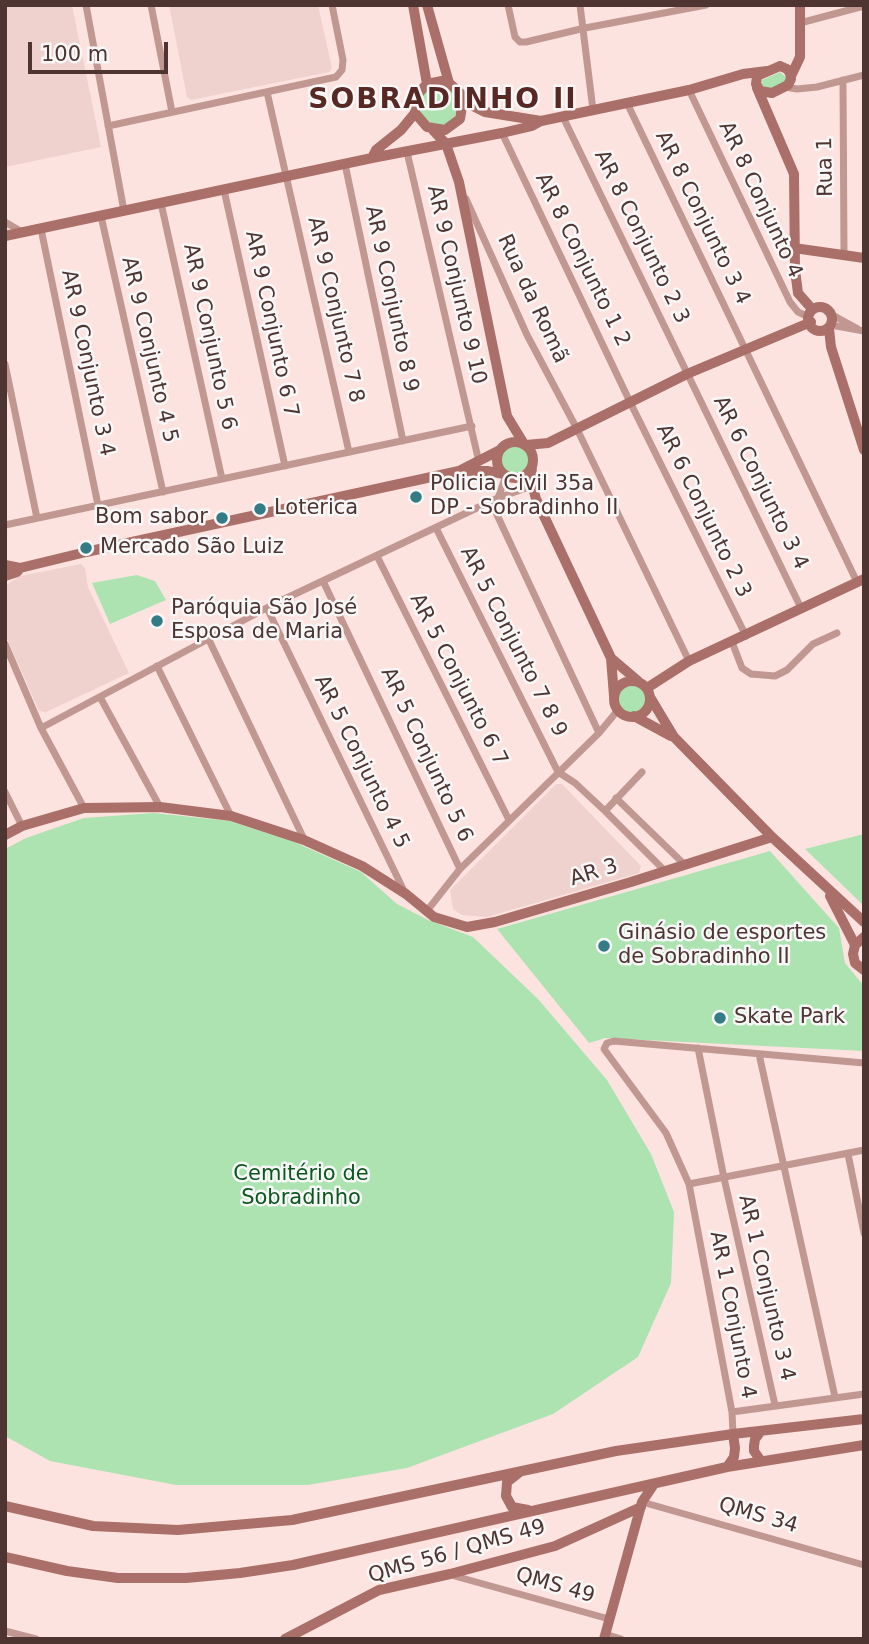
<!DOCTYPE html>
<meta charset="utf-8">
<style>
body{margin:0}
#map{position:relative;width:869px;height:1644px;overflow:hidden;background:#fde3e0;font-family:"DejaVu Sans",sans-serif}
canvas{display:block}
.frame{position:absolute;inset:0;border:7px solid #4e3532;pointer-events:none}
.scale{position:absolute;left:28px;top:42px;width:140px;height:32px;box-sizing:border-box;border:4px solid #4e3532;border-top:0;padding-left:9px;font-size:21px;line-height:24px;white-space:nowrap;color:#4e3532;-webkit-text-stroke:5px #f7f7f7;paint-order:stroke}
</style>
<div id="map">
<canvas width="869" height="1644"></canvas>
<div class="frame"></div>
<div class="scale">100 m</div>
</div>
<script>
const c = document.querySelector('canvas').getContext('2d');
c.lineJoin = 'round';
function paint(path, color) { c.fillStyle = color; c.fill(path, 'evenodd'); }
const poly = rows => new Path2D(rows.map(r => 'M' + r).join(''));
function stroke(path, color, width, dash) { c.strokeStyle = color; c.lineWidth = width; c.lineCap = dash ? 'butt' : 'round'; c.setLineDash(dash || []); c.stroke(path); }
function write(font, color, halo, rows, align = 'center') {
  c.font = font + ' "DejaVu Sans",sans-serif'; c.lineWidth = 5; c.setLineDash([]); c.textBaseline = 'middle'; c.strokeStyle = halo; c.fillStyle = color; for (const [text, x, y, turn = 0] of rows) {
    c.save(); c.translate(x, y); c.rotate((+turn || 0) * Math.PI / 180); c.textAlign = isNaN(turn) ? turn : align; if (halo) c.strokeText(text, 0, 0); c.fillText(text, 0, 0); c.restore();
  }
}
paint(poly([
 [5,5,72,5,101,147,5,167],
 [169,5,318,5,332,68,329,72,191,100,187,97],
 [81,564,85,568,88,587,129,673,46,712,39,711,5,634,5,586,20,576],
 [556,784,562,784,641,866,639,873,487,917,462,915,453,909,450,890]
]), '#efd2ce');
paint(poly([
 [780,72,789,80,766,91,761,83,762,80],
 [430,86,448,86,460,100,453,122,436,127,418,112,421,94],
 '501 460a14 14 0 1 1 28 0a14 14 0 1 1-28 0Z',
 [137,575,155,581,166,600,110,624,92,583],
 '618 700a14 14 0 1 1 28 0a14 14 0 1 1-28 0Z',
 [154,813,229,821,294,842,361,872,397,904,428,920,473,937,538,999,607,1080,651,1154,674,1212,671,1283,638,1357,553,1414,407,1468,308,1485,176,1485,50,1461,5,1436,5,849,26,838,84,818],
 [864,834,864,906,805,849],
 [770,851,839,928,845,963,864,986,864,1051,605,1038,589,1043,497,929]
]), '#ace3b0');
stroke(poly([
 [86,5,124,211],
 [151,5,172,112],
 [508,5,515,37,520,42,526,42,585,28,706,5],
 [580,5,593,110],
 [800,23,864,6],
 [843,80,844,254],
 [785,87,797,89,817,87,864,75],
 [689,90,790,302,798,312,809,317],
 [267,92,349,452],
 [627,103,857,582],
 [563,117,801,608],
 [108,126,336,77,342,70,343,60,332,5],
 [502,133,630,402,746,636],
 [407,152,479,462],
 [345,164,403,441],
 [224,190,285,466],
 [466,199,527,335,577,429,689,661],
 [161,203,222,479],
 [101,216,163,492],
 [5,222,22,232],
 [41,229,98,505],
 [827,312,858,329],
 [831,325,864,331],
 [5,364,37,518],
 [498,498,506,476],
 [491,502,599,733],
 [5,525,472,426],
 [436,528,558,772],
 [377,556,509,820],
 [323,581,460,869],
 [267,608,405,893],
 [209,640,304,839],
 [732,642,742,668,751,674,775,676,787,670,813,644,837,633],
 [5,644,41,728,84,808],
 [157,666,231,816],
 [100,697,160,807],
 [41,728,276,603,498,498,526,488],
 [558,772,575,783,605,811,665,871],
 [5,792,22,826],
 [616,798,685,865],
 [605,811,642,772],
 [426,912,460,869,599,733,618,710],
 [698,1048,724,1178,775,1405],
 [759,1054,835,1397],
 [848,1154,864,1233],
 [689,1184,864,1150],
 [732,1412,864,1394],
 [733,1434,732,1412,689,1184,666,1133,604,1049,607,1043,614,1041,864,1063],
 [642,1502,864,1565],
 [451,1575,609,1619],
 [5,1631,36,1639],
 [605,1634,621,1639]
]), '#c19792', 7);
stroke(poly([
 [413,5,427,84],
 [427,5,449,83],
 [780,66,787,69,790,73,791,79,788,85,772,93,760,91,756,84,757,76,780,66],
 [791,76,800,57,800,5],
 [757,88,794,174,795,270,798,293,812,309],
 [463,101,485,112,541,121],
 [433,130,446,144,459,182,507,416,524,444],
 [372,158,376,150,401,130,415,113,416,96,427,84,442,81,449,83,461,94,463,101,460,119,445,130,427,127,415,113],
 [5,236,372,158,502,133,532,126,541,121,689,90,743,74,767,71],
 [794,248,864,258],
 '808 319a12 12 0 1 1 24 0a12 12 0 1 1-24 0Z',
 [829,329,831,347,864,450],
 '497 460a18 18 0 1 1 36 0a18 18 0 1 1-36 0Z',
 [526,445,548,443,687,374,811,322],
 [532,466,531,480,536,499,611,658,614,696],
 [465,471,487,471,504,474],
 [5,565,20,568],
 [5,576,17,572,20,568,86,552,459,471,500,450],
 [611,658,638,681],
 '614 699a18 18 0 1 1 36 0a18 18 0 1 1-36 0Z',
 [647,688,689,661,864,579],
 [650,697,674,737,772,837,864,922],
 [634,716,671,736],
 [5,835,22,826,84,808,160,807,231,816,304,840,362,866,406,894,434,917,467,927,495,922,631,882,772,837],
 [830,896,855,945],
 [864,937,855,945,853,954,855,963,864,970],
 [761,1461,754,1451,754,1446,755,1439,761,1431],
 [727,1467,734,1457,735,1448,733,1434],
 [521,1471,507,1482,506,1496,512,1507,528,1510],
 [5,1506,93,1526,178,1530,292,1520,616,1451,733,1434,864,1419],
 [5,1557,67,1571,118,1578,186,1578,240,1573,293,1565,727,1467,864,1445],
 [285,1639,379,1590,450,1574,555,1546,641,1507],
 [604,1639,642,1502,654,1484]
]), '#aa6f68', 10);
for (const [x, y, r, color] of [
 [416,497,7,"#347b85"],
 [260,509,7,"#347b85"],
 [222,518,7,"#347b85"],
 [86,548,7,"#347b85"],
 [157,621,7,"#347b85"],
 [604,946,7,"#347b85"],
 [720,1018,7,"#347b85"]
]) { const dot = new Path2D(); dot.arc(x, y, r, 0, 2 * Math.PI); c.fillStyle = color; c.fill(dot); stroke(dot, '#f7f7f7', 2.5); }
write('21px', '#4e3532', '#f7f7f7', [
 ["Rua 1",826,167,-91],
 ["AR 8 Conjunto 4",760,200,65],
 ["AR 8 Conjunto 3 4",702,218,64],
 ["AR 8 Conjunto 2 3",641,237,64],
 ["AR 8 Conjunto 1 2",582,260,64],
 ["AR 9 Conjunto 9 10",456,285,77],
 ["AR 9 Conjunto 8 9",391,299,78],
 ["Rua da Romã",532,299,65],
 ["AR 9 Conjunto 7 8",335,310,77],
 ["AR 9 Conjunto 6 7",271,324,78],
 ["AR 9 Conjunto 5 6",209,337,78],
 ["AR 9 Conjunto 4 5",149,350,77],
 ["AR 9 Conjunto 3 4",87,363,78],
 ["AR 6 Conjunto 3 4",760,483,64],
 ["AR 6 Conjunto 2 3",703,511,64],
 ["AR 5 Conjunto 7 8 9",513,642,63],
 ["AR 5 Conjunto 6 7",458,680,63],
 ["AR 5 Conjunto 5 6",426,755,65],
 ["AR 5 Conjunto 4 5",361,762,64],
 ["AR 3",594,873,-17],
 ["AR 1 Conjunto 3 4",766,1288,77],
 ["AR 1 Conjunto 4",732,1315,79],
 ["QMS 34",758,1516,16],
 ["QMS 56 / QMS 49",457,1552,-16],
 ["QMS 49",555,1586,16]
]);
write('21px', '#4e3532', '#f7f7f7', [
 ["Policia Civil 35a",430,485],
 ["DP - Sobradinho II",430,509],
 ["Loterica",274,509],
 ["Bom sabor",208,518,"right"],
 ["Mercado São Luiz",100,548],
 ["Paróquia São José",171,609],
 ["Esposa de Maria",171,633],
 ["Ginásio de esportes",618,934],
 ["de Sobradinho II",618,958],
 ["Skate Park",734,1018]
], 'left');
write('21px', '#0b581f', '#f7f7f7', [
 ["Cemitério de",301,1175],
 ["Sobradinho",301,1199]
]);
c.letterSpacing = '2px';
write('bold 28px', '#582824', '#f7f7f7', [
 ["SOBRADINHO II",443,101]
]);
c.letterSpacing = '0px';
</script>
